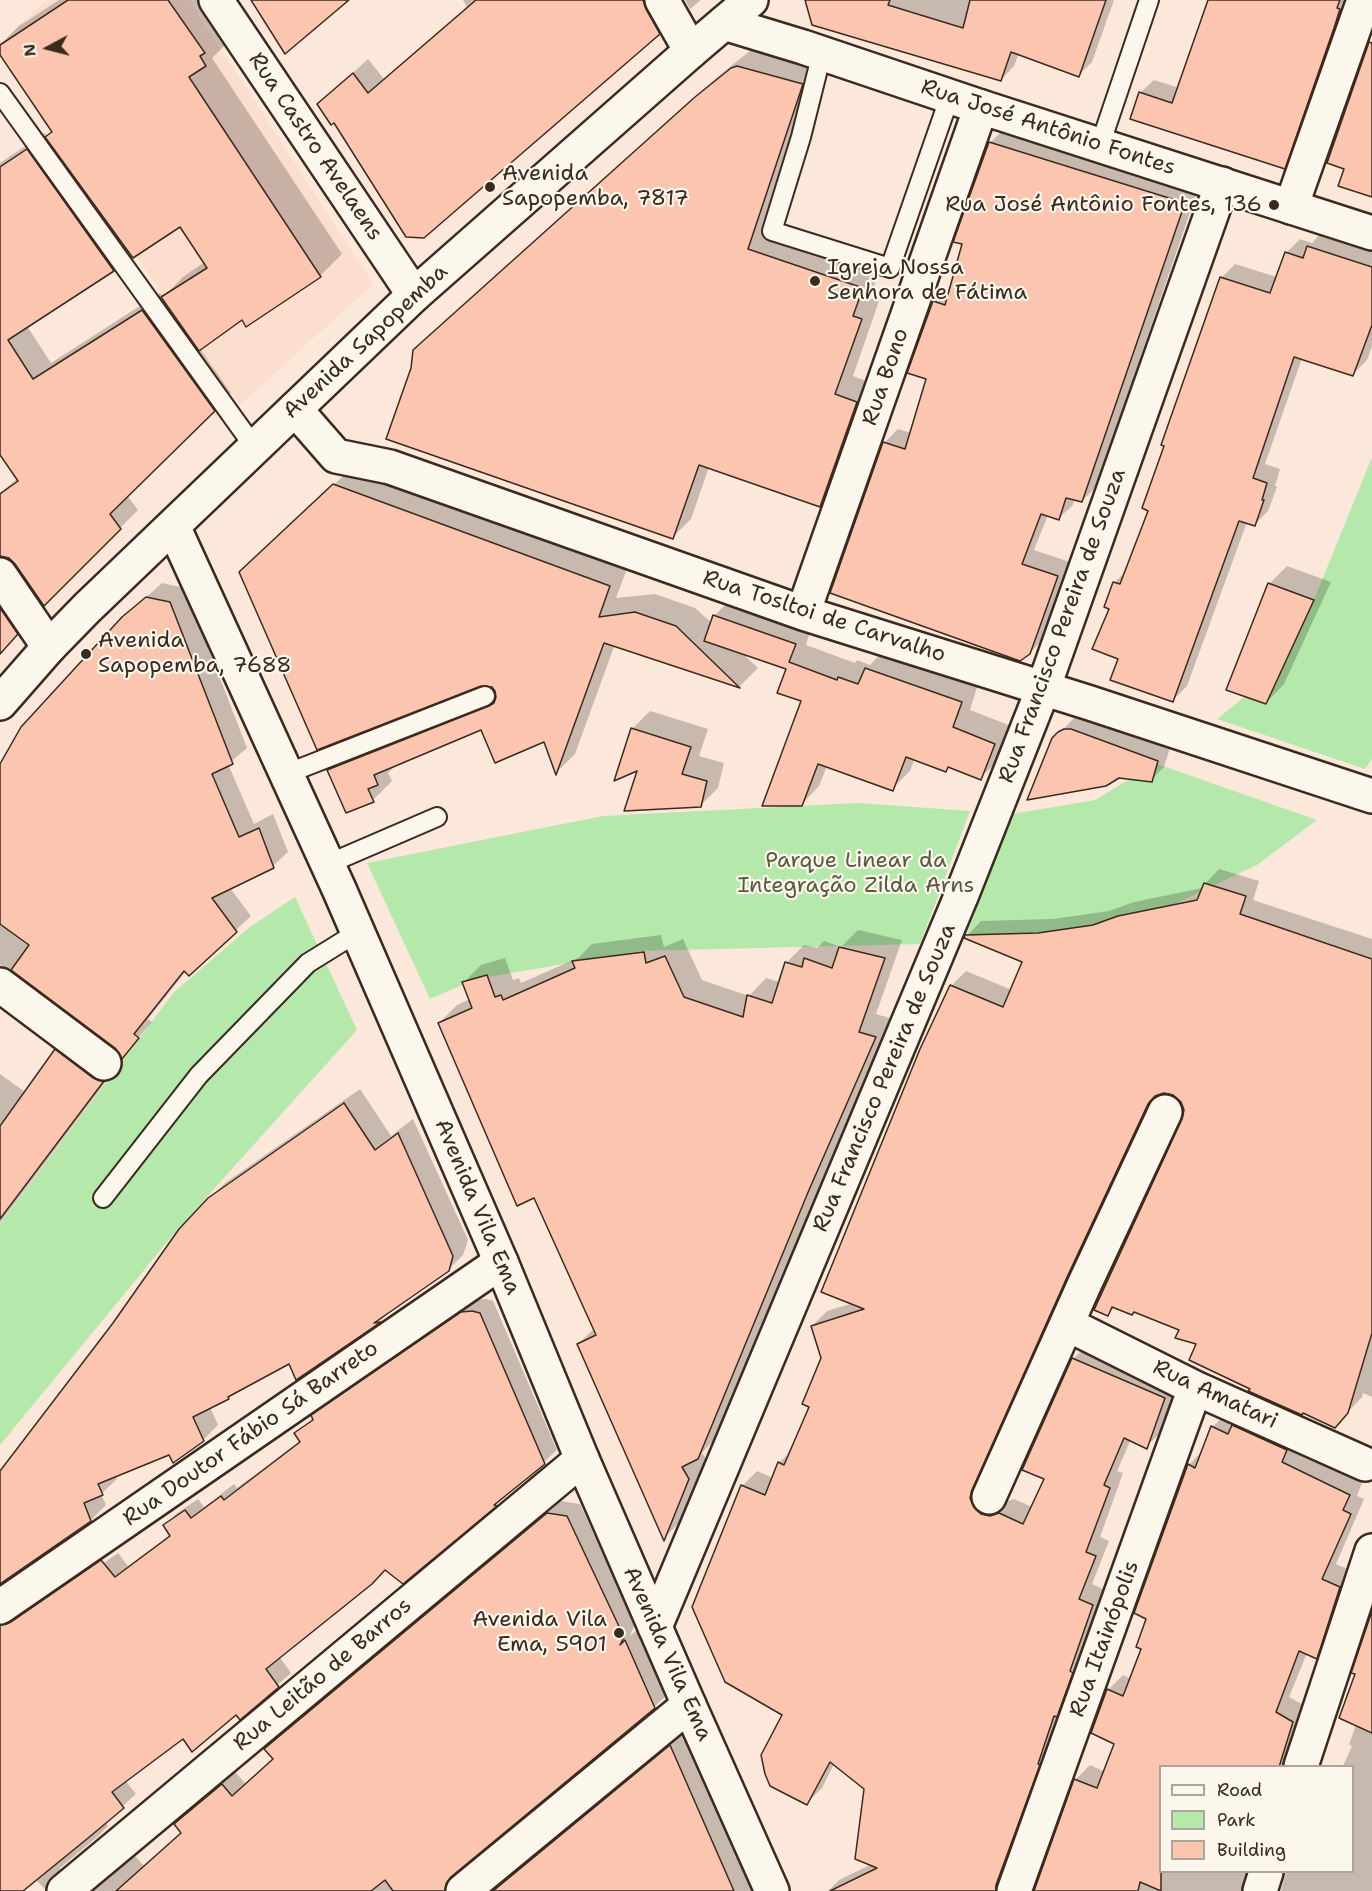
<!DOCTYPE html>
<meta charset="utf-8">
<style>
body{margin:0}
#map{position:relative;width:1372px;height:1891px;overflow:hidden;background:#fbe8da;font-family:"Shantell Sans",sans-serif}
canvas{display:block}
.legend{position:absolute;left:1159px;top:1765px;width:195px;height:108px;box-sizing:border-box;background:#fbf7ec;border:2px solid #aea59a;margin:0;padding:8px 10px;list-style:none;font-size:18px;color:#3b2a1e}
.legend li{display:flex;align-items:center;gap:12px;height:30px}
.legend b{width:30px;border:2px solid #aea59a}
.north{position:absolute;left:18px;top:18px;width:60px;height:60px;-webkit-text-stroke:4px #fbf7ec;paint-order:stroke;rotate:263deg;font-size:16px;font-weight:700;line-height:24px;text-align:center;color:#3b2a1e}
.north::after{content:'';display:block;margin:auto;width:21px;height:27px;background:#3b2a1e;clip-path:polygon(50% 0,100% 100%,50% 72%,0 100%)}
</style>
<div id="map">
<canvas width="1372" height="1891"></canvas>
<ul class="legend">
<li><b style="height:8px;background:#fbf7ec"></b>Road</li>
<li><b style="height:16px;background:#b4e9ab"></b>Park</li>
<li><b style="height:16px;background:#fcc5af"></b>Building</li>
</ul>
<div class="north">N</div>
</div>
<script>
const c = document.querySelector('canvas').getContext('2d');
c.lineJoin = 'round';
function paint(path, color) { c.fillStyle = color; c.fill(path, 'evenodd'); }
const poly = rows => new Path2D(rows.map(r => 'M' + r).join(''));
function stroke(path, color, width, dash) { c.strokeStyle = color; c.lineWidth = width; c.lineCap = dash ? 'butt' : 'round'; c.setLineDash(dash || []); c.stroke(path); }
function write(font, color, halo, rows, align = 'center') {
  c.font = font + ' "Shantell Sans",sans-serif'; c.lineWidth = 4.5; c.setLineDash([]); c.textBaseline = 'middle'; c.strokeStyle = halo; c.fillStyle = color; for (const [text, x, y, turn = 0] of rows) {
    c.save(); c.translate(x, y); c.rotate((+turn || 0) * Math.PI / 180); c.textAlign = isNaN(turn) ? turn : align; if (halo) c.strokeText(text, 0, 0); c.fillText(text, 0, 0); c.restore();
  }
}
paint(poly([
 [46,0,189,0,373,284,240,405,200,350,0,55,0,43]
]), '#fbdecd');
paint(poly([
 [1372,457,1372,759,1365,769,1217,719,1265,680,1307,617],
 [1143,759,1317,820,1257,865,1158,912,1066,934,965,939,1012,814,1095,800,1130,779],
 [858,803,970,811,920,944,640,951,476,979,430,999,367,863,603,816],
 [295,897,357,1030,177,1230,0,1445,0,1224,174,992,250,927]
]), '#b4e9ab');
paint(poly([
 [59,0,205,0,227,43,212,58,342,254,320,276,247,325,242,318,200,349,231,393,127,495,138,510,44,604,17,563,9,557,0,555,0,493,18,478,0,452,0,163,45,133,47,137,53,131,0,52,0,45,19,26],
 [181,225,205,262,184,276,163,297,160,293,51,363,27,326,113,270,130,252],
 [463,0,663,0,673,18,659,33,334,121,319,104,368,59,384,79,467,7],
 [685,0,701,0,690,9],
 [814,0,1114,0,1092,62,1079,75,1019,53,1014,66,1001,80],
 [1210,0,1352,0,1298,154,1284,167,1140,93,1154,80,1179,88],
 [760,48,820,66,765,231,880,270,870,298,879,301,853,376,874,384,838,487,820,505,709,467,691,519,673,537,412,369,414,350,433,332,715,79,751,50],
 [1004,129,1198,189,1096,487,1082,501,1074,499,1073,505,1059,518,1048,515,1034,550,1070,562,1044,639,1029,653,884,443,898,429,911,433,928,378,934,302,947,289,951,290,990,143],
 [1322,232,1372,249,1372,346,1367,360,1353,374,1302,358,1265,464,1280,469,1275,486,1277,487,1268,511,1255,524,1247,522,1187,686,1173,700,1120,658,1111,608,1114,583,1127,570,1150,510,1221,278,1235,264,1277,277,1286,253,1300,239,1312,243],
 [354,466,628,566,616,598,655,594,695,608,712,623,714,616,732,598,812,626,806,645,855,663,857,660,870,665,883,651,978,684,970,710,1011,726,998,761,980,778,950,766,946,770,915,758,910,771,892,789,827,766,819,786,802,804,803,700,788,668,741,652,758,668,740,686,615,644,575,754,557,772,545,740,482,728,397,764,388,773,392,781,373,800,329,770,348,751,498,693,492,686,261,553],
 [0,564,34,616,0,655],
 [1287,566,1331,582,1284,684,1266,703,1269,584],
 [162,583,185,588,247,748,228,764,254,824,273,814,288,852,273,866,230,888,251,916,189,974,186,971,148,1019,152,1022,122,1056,116,1047,12,969,0,965,0,776,123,618],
 [650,711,708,729,699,756,724,763,718,788,700,806,640,768,632,729],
 [1084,717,1170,748,1164,767,1151,780,1054,739,1074,718],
 [1219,869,1259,881,1253,900,1372,939,1372,1397,1363,1393,1362,1397,1334,1427,1252,1388,1181,1329,1135,1311,1115,1307,1108,1314,1183,1120,1185,1111,1182,1101,1173,1093,1160,1093,1082,1259,996,1500,1006,1502,1014,1499,1032,1507,1046,1479,1024,1469,1073,1359,1088,1344,1179,1384,1161,1432,1146,1447,1131,1439,1117,1471,1123,1473,1100,1537,1109,1541,1092,1584,1107,1591,1017,1891,828,1891,839,1880,872,1864,865,1789,834,1764,822,1788,807,1803,784,1714,742,1486,757,1471,773,1478,779,1463,792,1450,811,1406,823,1358,812,1326,827,1311,853,1303,951,986,966,971,1012,990,1024,961,967,936,981,921,1053,919,1109,911,1134,902,1203,888,1205,884],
 [858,930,902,940,876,1014,893,1019,827,1171,715,1439,702,1453,707,1460,681,1521,664,1538,578,1344,595,1328,535,1196,439,1023,457,1005,470,999,463,983,481,965,505,958,513,980,519,978,521,983,578,958,592,944,661,935,664,947,683,939,702,980,749,996,766,978,780,982,786,963,804,945,817,948,824,941,841,947],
 [71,1036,117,1067,0,1223,0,1074,25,1092,56,1050],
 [360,1089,391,1136,413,1119,468,1240,463,1255,448,1270,392,1309,380,1321,296,1378,289,1362,210,1407,218,1425,203,1440,116,1475,117,1479,101,1494,106,1505,91,1520,0,1580,0,1473,209,1199,225,1183],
 [486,1299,493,1301,557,1450,496,1505,403,1582,386,1568,279,1656,291,1673,240,1718,236,1713,183,1737,125,1780,136,1794,105,1822,108,1826,96,1838,60,1868,58,1878,46,1890,35,1879,21,1891,0,1891,0,1636,118,1553,128,1566,171,1534,165,1526,177,1513,198,1499,204,1507,234,1484,237,1488,301,1440,296,1434,314,1417,313,1416,326,1403,475,1300],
 [1227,1412,1363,1480,1357,1496,1364,1499,1336,1564,1354,1572,1331,1642,1316,1657,1307,1653,1289,1697,1307,1707,1305,1766,1160,1766,1160,1872,1256,1872,1264,1891,1035,1891,1075,1780,1090,1765,1105,1772,1116,1743,1108,1690,1123,1675,1131,1679,1142,1648,1148,1618,1189,1465,1203,1450,1213,1427],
 [561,1501,580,1504,635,1624,630,1636,638,1629,667,1695,654,1707,421,1891,93,1891,135,1856,144,1866,183,1833,176,1825,235,1772,246,1784,275,1759,266,1749,279,1736],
 [1372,1616,1372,1891,1281,1891,1286,1872,1352,1872,1352,1766,1343,1766,1352,1746,1349,1745,1356,1724,1356,1673],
 [683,1734,752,1891,494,1891,502,1883]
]), '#0003');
const building = poly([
 [68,0,168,0,205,53,200,56,206,66,189,77,321,277,246,327,242,320,199,351,161,297,207,268,180,227,133,258,45,137,52,132,0,55,0,45,68,0],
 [251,0,349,0,285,54,251,0],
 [476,0,643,0,646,9,660,34,424,238,406,237,334,123,331,125,317,104,353,73,368,93,476,0],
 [805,0,890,0,888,5,963,28,970,0,1106,0,1079,77,1011,52,1001,81,812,25,805,0],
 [1208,0,1340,0,1337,8,1340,9,1334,28,1285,169,1130,119,1139,92,1172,103,1208,0],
 [1369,42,1372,43,1372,197,1338,186,1344,169,1327,163,1369,42],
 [737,66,803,84,748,249,863,288,853,316,862,319,835,394,857,402,820,507,699,465,673,539,386,439,411,368,413,350,695,97,731,68,737,66],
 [989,142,1185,203,1082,502,1066,498,1059,520,1041,514,1022,564,1058,576,1030,654,1020,661,830,593,883,442,905,449,926,379,907,373,933,301,945,305,962,244,953,242,989,142],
 [27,149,114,271,8,340,33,379,142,310,215,411,110,514,121,529,44,606,15,564,9,558,0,556,0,494,18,481,0,455,0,167,27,149],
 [1307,246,1372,267,1372,325,1353,376,1294,357,1253,478,1267,483,1262,500,1264,500,1255,526,1239,521,1173,702,1110,680,1118,659,1092,649,1109,609,1104,607,1113,582,1120,584,1148,511,1142,508,1164,446,1161,445,1220,277,1270,293,1285,252,1303,258,1307,246],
 [333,484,610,586,599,617,635,612,676,626,740,688,604,643,556,775,544,742,495,763,481,730,374,775,378,785,368,789,374,802,346,813,327,770,489,706,494,703,496,697,495,691,492,687,481,686,317,750,239,572,333,484],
 [1268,583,1314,600,1266,704,1226,690,1268,583],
 [146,597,170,602,233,764,212,774,239,837,259,828,274,868,212,898,237,932,189,976,184,971,134,1034,139,1038,122,1059,115,1048,11,970,29,945,0,924,0,764,21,727,122,617,146,597],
 [0,608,18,634,0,654,0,608],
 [713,615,796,644,789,662,837,680,838,677,858,684,865,668,962,702,953,727,995,744,981,780,948,767,946,772,906,757,893,791,818,764,802,806,762,806,801,701,777,693,786,669,704,641,713,615],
 [631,728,691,747,682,774,707,781,701,807,624,811,637,771,614,781,631,728],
 [1064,729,1071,729,1158,761,1152,782,1119,778,1106,786,1027,800,1052,738,1058,732,1064,729],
 [1204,883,1246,896,1240,914,1372,959,1372,1333,1348,1413,1335,1428,1303,1413,1302,1415,1248,1391,1250,1389,1189,1360,1196,1344,1175,1338,1179,1330,1134,1312,1132,1315,1112,1307,1108,1316,1094,1310,1182,1119,1184,1110,1181,1102,1173,1095,1164,1093,1155,1096,1148,1104,1068,1275,972,1490,970,1498,974,1507,981,1514,990,1516,999,1513,1023,1524,1044,1479,1022,1470,1072,1358,1165,1398,1147,1449,1124,1438,1104,1485,1110,1488,1086,1552,1096,1556,1079,1599,1093,1605,1070,1671,1073,1673,1057,1717,1054,1716,1038,1764,1040,1765,996,1885,996,1891,830,1891,877,1868,855,1859,864,1789,830,1762,807,1805,770,1786,765,1774,761,1755,782,1715,725,1682,692,1607,741,1485,765,1495,778,1462,784,1465,809,1407,802,1404,821,1358,811,1326,864,1309,821,1292,920,1049,950,985,1003,1007,1022,962,964,938,965,935,1038,933,1093,925,1118,916,1197,900,1204,883],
 [839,947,885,958,859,1032,876,1037,809,1190,698,1459,682,1467,689,1479,664,1541,577,1344,596,1335,534,1198,517,1206,438,1023,472,1008,462,982,487,975,495,997,501,995,503,1000,575,968,572,961,644,952,646,963,665,956,684,997,743,1017,747,995,772,1003,785,962,802,967,804,958,832,968,839,947],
 [55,1049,93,1078,104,1081,0,1219,0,1126,55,1049],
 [344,1103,375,1150,398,1133,453,1256,449,1271,374,1323,381,1322,296,1380,289,1364,228,1397,229,1399,193,1417,204,1441,173,1463,169,1455,98,1484,103,1495,84,1503,91,1521,0,1584,0,1471,113,1323,179,1229,208,1198,344,1103],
 [472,1311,480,1313,545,1464,494,1505,497,1506,403,1584,385,1570,372,1584,266,1669,279,1687,240,1720,236,1715,192,1752,183,1739,112,1792,124,1808,93,1834,23,1891,0,1891,0,1625,11,1622,101,1560,115,1577,170,1536,163,1525,185,1510,191,1518,221,1496,224,1500,300,1442,294,1433,313,1420,311,1415,461,1312,472,1311],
 [1232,1425,1287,1450,1282,1462,1350,1495,1343,1510,1351,1514,1322,1579,1340,1587,1317,1659,1299,1651,1276,1712,1293,1722,1279,1767,1161,1767,1161,1891,1140,1882,1138,1891,1034,1891,1074,1779,1097,1788,1114,1744,1091,1733,1107,1689,1123,1696,1141,1649,1136,1647,1146,1619,1134,1613,1188,1464,1195,1468,1211,1426,1228,1434,1232,1425],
 [547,1513,567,1516,624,1637,620,1645,625,1640,655,1708,451,1877,446,1884,445,1891,393,1891,385,1880,371,1891,116,1891,181,1833,174,1824,222,1784,232,1796,273,1759,264,1749,547,1513],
 [1372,1611,1372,1733,1339,1718,1355,1674,1351,1673,1372,1611],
 [670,1745,734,1891,493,1891,670,1745]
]);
paint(building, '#fcc5af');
stroke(building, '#3b2a1e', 1.5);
const service = poly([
 [822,53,801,137,772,231,890,268,950,96],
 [0,93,255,448],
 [1100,145,1149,0],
 [286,774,485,696],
 [328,864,437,817],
 [103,1198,199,1075,308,963,358,932]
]);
const minor = poly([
 [216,0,414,295],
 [662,0,691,51],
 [1291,207,1364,0],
 [295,409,336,456,390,467,803,613,1090,703,1372,796],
 [0,575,49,647],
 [803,613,981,107],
 [0,985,104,1063],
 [1067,1324,1195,1388,1365,1464],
 [989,1497,1085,1283,1165,1112],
 [655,1627,962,894,1043,689,1222,184],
 [1301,1766,1372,1551],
 [64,1891,582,1459],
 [463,1891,689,1705],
 [1014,1891,1195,1388],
 [1260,1891,1266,1872]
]);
const tertiary = poly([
 [724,23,803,47,981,107,1372,233],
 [0,1607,501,1262]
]);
const secondary = poly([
 [173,526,339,889,501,1262,582,1459,689,1705,772,1891],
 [0,703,49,647,87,608,414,295,691,51,751,0]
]);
stroke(service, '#3b2a1e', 22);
stroke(minor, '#3b2a1e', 38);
stroke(tertiary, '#3b2a1e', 38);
stroke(secondary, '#3b2a1e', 38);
stroke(service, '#fbf7ec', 18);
stroke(minor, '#fbf7ec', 33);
stroke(tertiary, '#fbf7ec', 33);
stroke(secondary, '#fbf7ec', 33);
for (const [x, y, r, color] of [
 [490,187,6,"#3b2a1e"],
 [1274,205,6,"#3b2a1e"],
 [815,281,6,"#3b2a1e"],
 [86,654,6,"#3b2a1e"],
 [619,1633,6,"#3b2a1e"]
]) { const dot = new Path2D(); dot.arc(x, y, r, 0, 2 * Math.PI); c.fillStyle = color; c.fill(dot); stroke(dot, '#fbf7ec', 2); }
write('22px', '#3b2a1e', '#fbf7ec', [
 ["Rua José Antônio Fontes",1048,128,18],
 ["Rua Castro Avelaens",315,147,56],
 ["Avenida Sapopemba",366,342,-43],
 ["Rua Bono",886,377,-71],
 ["Rua Tosltoi de Carvalho",824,617,18],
 ["Rua Francisco Pereira de Souza",1063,626,-70],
 ["Rua Francisco Pereira de Souza",885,1078,-67],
 ["Avenida Vila Ema",477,1207,67],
 ["Rua Amatari",1215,1395,25],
 ["Rua Doutor Fábio Sá Barreto",251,1434,-35],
 ["Rua Itainópolis",1105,1639,-70],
 ["Avenida Vila Ema",667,1654,66],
 ["Rua Leitão de Barros",323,1675,-40]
]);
write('22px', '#3b2a1e', '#fbf7ec', [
 ["Avenida",502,174],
 ["Sapopemba, 7817",502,199],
 ["Rua José Antônio Fontes, 136",1262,205,"right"],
 ["Igreja Nossa",827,268],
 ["Senhora de Fátima",827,293],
 ["Avenida",98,641],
 ["Sapopemba, 7688",98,666],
 ["Avenida Vila",607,1620,"right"],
 ["Ema, 5901",607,1645,"right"]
], 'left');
write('22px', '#595a41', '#fbf7ec', [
 ["Parque Linear da",856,861],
 ["Integração Zilda Arns",856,886]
]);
</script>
